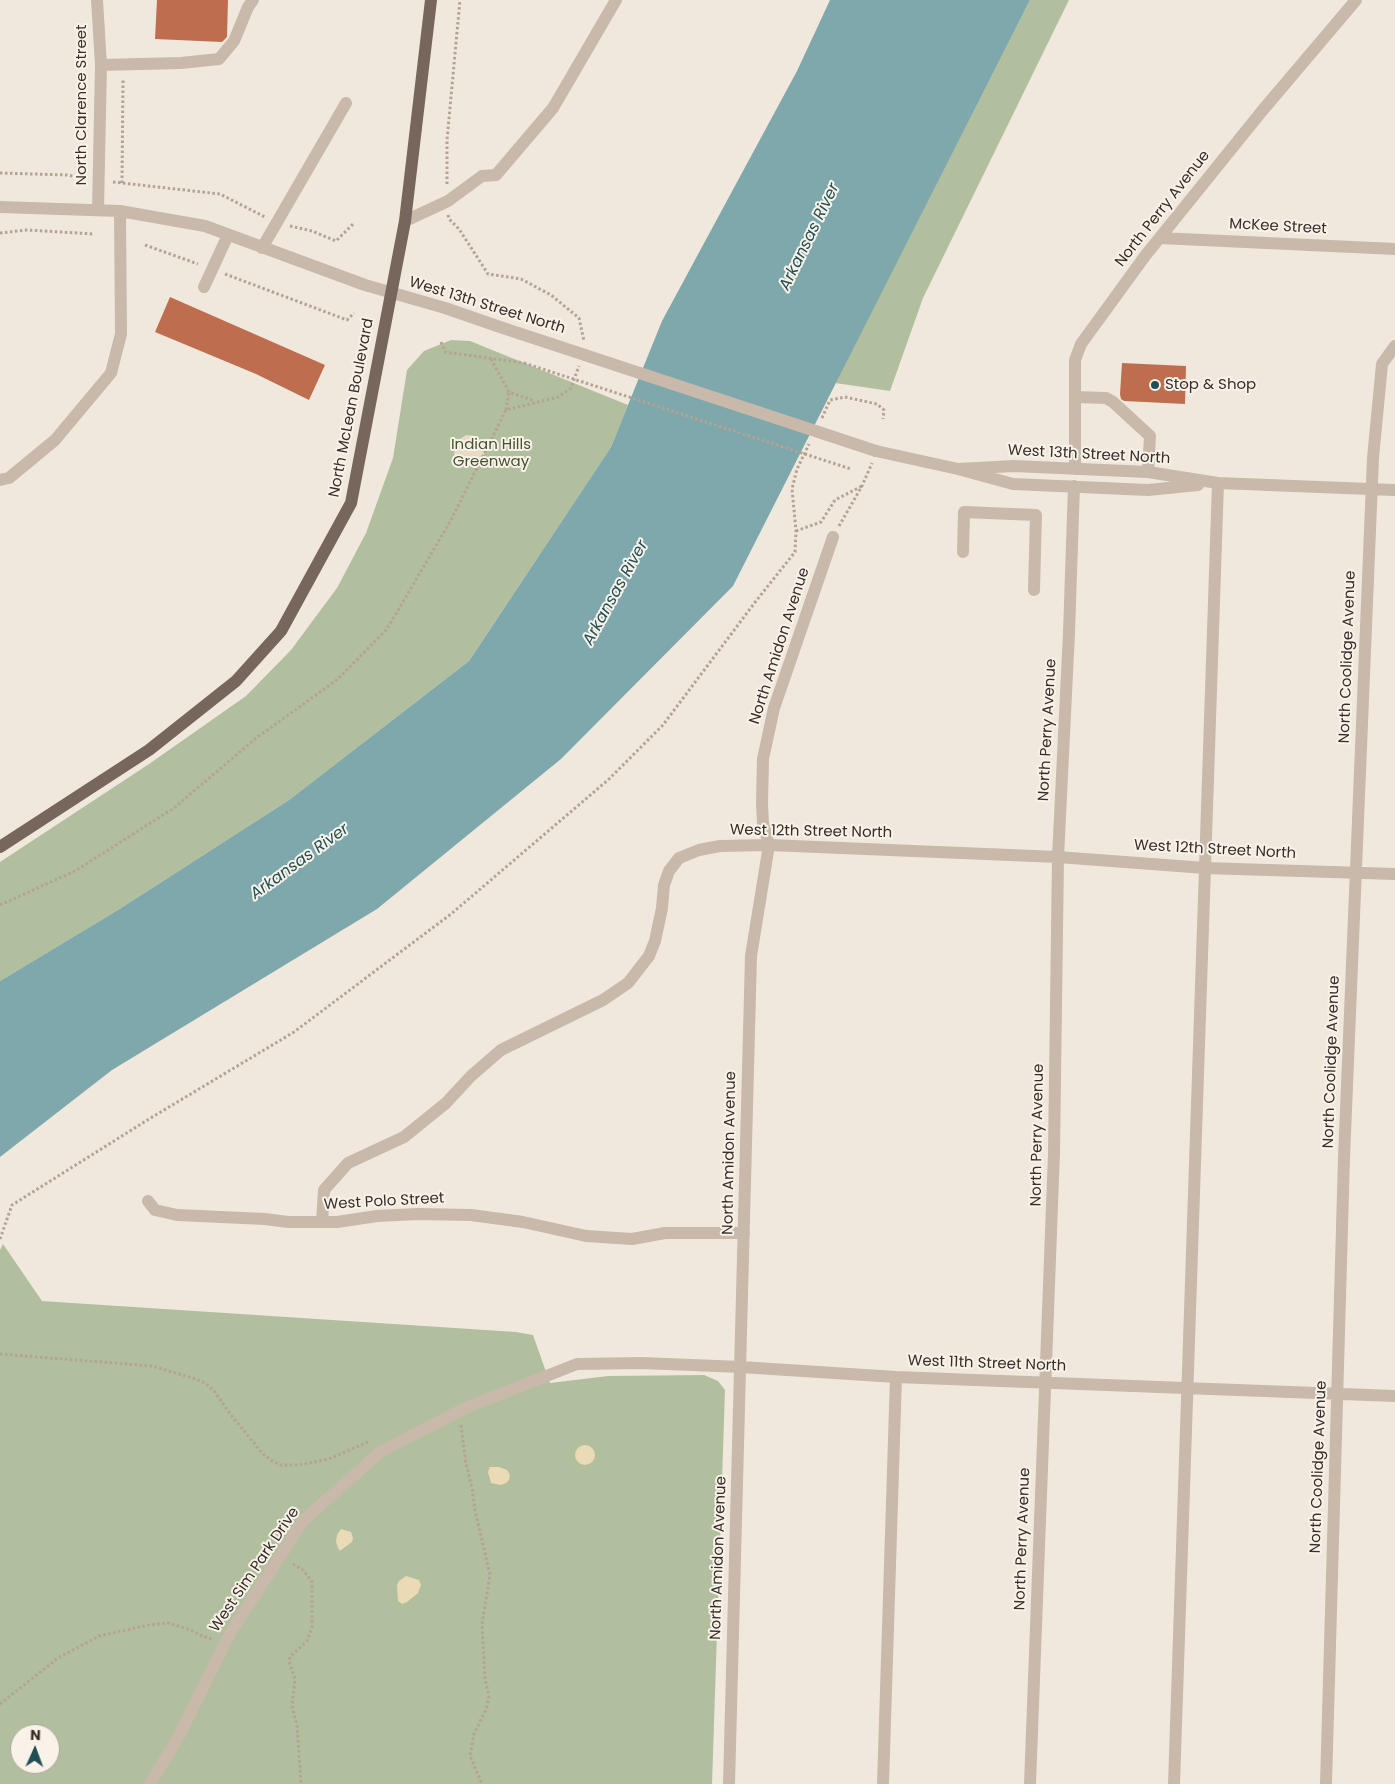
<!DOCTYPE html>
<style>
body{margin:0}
#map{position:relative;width:1395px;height:1784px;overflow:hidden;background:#f1e8dd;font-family:Poppins,sans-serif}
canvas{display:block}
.north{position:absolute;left:10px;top:1724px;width:50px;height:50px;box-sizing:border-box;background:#f8f2e9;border:1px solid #aaa49c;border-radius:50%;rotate:2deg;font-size:14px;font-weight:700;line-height:20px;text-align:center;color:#362e29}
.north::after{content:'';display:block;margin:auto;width:18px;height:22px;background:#214f55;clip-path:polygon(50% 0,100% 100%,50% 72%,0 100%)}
</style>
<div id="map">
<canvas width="1395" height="1784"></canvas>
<div class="north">N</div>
</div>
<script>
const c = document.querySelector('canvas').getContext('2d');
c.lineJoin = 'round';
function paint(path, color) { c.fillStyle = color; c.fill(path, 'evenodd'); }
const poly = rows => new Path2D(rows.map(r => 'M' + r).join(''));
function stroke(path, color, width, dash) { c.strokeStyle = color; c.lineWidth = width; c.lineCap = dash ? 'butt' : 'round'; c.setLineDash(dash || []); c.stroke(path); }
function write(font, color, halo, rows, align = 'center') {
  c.font = font + ' Poppins,sans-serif'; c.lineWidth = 4; c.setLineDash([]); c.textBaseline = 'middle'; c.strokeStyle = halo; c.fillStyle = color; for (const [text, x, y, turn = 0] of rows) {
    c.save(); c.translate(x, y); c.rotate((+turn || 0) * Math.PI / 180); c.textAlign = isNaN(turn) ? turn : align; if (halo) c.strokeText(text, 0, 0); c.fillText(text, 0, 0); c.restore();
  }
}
paint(poly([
 [1030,0,1069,0,923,298,890,391,835,383],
 [451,340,470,341,628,405,611,447,469,661,289,800,118,910,0,981,0,862,149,764,246,696,291,650,337,588,366,533,393,458,407,370,424,351],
 [3,1244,42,1301,516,1332,533,1335,550,1383,608,1376,704,1375,718,1381,725,1390,712,1784,0,1784,0,1250],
 [20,1734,50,1734,50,1764,20,1764]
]), '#b2bf9e');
paint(poly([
 '575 1455a10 10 0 1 1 20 0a10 10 0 1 1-20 0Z',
 [490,1467,499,1467,507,1470,510,1475,509,1480,506,1483,501,1485,491,1483,488,1472],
 [341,1529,351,1532,353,1538,352,1542,341,1550,339,1550,336,1542,337,1535],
 [406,1576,419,1580,421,1585,418,1593,407,1602,402,1604,398,1601,397,1585,399,1581]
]), '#eadab6');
paint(poly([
 [466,435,476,436,487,447,478,466,465,466,460,464,454,455,455,445,457,441]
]), '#e8dac5');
paint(poly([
 [830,0,1030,0,733,586,561,759,377,909,112,1070,0,1157,0,981,118,910,289,800,469,661,611,447,662,321,797,71]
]), '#7ea8ac');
paint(poly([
 [157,0,228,0,227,37,222,42,155,39],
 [170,297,325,365,309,400,256,374,155,332],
 [1122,363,1186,366,1185,404,1124,401,1121,399,1120,394]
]), '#be6e4e');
stroke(poly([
 [0,173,67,175,84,178],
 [113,182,220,194,265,217],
 [122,183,123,79],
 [447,184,447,140,460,0],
 [448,215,449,219,459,229,488,274,521,279,551,295,579,318,584,341],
 [290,226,312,231,336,241,353,224],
 [0,233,27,230,94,234],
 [145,245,198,264],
 [225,274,347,320,354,313],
 [441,342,445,352,524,363],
 [491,359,509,392,535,401],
 [506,410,509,392],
 [822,418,830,400,845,397,877,404,884,410,883,419],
 [839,526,862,486,872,463],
 [796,531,821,522,835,500,862,486],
 [0,905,75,871,174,808,255,739,338,679,387,629,451,520,506,410,558,397,571,388,579,366],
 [0,1239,12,1205,149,1119,294,1032,451,914,608,780,663,725,756,601,795,552,796,531,792,489,797,469,809,444],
 [0,1354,152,1366,196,1379,205,1383,214,1391,231,1415,263,1454,274,1462,281,1465,299,1465,329,1459,368,1442],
 [461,1425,466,1464,472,1488,475,1510,490,1575,482,1624,485,1679,489,1696,487,1707,474,1734,470,1756,482,1784],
 [293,1564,303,1570,312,1582,312,1627,307,1641,290,1657,289,1661,295,1679,292,1706,297,1726,301,1784],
 [0,1704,58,1658,99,1636,149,1625,168,1623,191,1630,202,1636,212,1639]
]), '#b4a394', 3, [2.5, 2.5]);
stroke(poly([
 [97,0,101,65,98,210],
 [101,65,181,63,219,59,234,41,248,7,253,0],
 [0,207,120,211,205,226,365,285,445,308,503,328],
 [405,221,448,201,482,176,496,175,553,108,616,0],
 [1160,238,1395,249],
 [262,248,346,103],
 [204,287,228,235],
 [1075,397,1106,398,1113,402,1150,436,1148,472],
 [876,451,958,469,1013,484,1148,490,1198,485],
 [958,469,1014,466,1148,472,1218,483,1395,490],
 [1075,469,1075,360,1081,344,1145,256,1262,111,1356,0],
 [0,480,9,478,55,440,111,373,121,334,120,211],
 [963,552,964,512,1036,515,1034,590],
 [148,1201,155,1210,177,1215,265,1219,288,1222,337,1222,377,1216,418,1214,471,1215,523,1222,586,1236,632,1239,665,1233,744,1233],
 [322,1222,324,1190,348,1163,404,1137,446,1103,471,1076,501,1050,603,1000,628,983,649,956,655,941,662,908,664,885,669,871,679,858,699,850,720,846,769,845,1058,857,1205,868,1395,874],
 [150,1784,179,1736,230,1633,304,1520,380,1452,465,1408,577,1364,642,1363,741,1367,896,1377,1395,1396],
 [729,1784,751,956,769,845,763,823,762,804,763,759,774,708,833,537],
 [883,1784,896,1377],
 [1030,1784,1054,1153,1058,857,1069,633,1074,486],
 [1174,1784,1218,483],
 [1326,1784,1344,1158,1373,458,1382,364,1395,346]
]), '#c8b9aa', 12);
stroke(poly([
 [0,847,149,750,236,681,281,631,351,503,405,221,431,0]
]), '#77665b', 12);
stroke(poly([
 [524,363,851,469]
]), '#b4a394', 3, [2.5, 2.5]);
stroke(poly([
 [503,328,876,451]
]), '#c8b9aa', 12);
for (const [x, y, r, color] of [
 [1155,385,5,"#214f55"]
]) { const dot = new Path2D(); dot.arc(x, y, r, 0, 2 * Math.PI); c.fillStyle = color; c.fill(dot); stroke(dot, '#f8f2e9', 2); }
write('15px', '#362e29', '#f8f2e9', [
 ["North Clarence Street",82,105,-90],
 ["North Perry Avenue",1163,209,-52],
 ["McKee Street",1278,227,3],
 ["West 13th Street North",487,306,17],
 ["North McLean Boulevard",352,408,-79],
 ["West 13th Street North",1089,455,3],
 ["North Amidon Avenue",780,646,-72],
 ["North Coolidge Avenue",1348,657,-88],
 ["North Perry Avenue",1048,730,-87],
 ["West 12th Street North",811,832,1],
 ["West 12th Street North",1215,850,3],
 ["North Coolidge Avenue",1332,1062,-88],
 ["North Perry Avenue",1038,1135,-89],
 ["North Amidon Avenue",730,1153,-89],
 ["West Polo Street",384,1202,-3],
 ["West 11th Street North",987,1364,2],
 ["North Coolidge Avenue",1319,1467,-88],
 ["North Perry Avenue",1023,1539,-88],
 ["North Amidon Avenue",719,1558,-88],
 ["West Sim Park Drive",255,1570,-56]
]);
write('15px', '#362e29', '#f8f2e9', [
 ["Stop & Shop",1165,385]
], 'left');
write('15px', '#44522e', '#f8f2e9', [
 ["Indian Hills",491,445],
 ["Greenway",491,462]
]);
write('italic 16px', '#214f55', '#f8f2e9', [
 ["Arkansas River",810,237,-64],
 ["Arkansas River",616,593,-61],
 ["Arkansas River",300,862,-36]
]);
</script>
